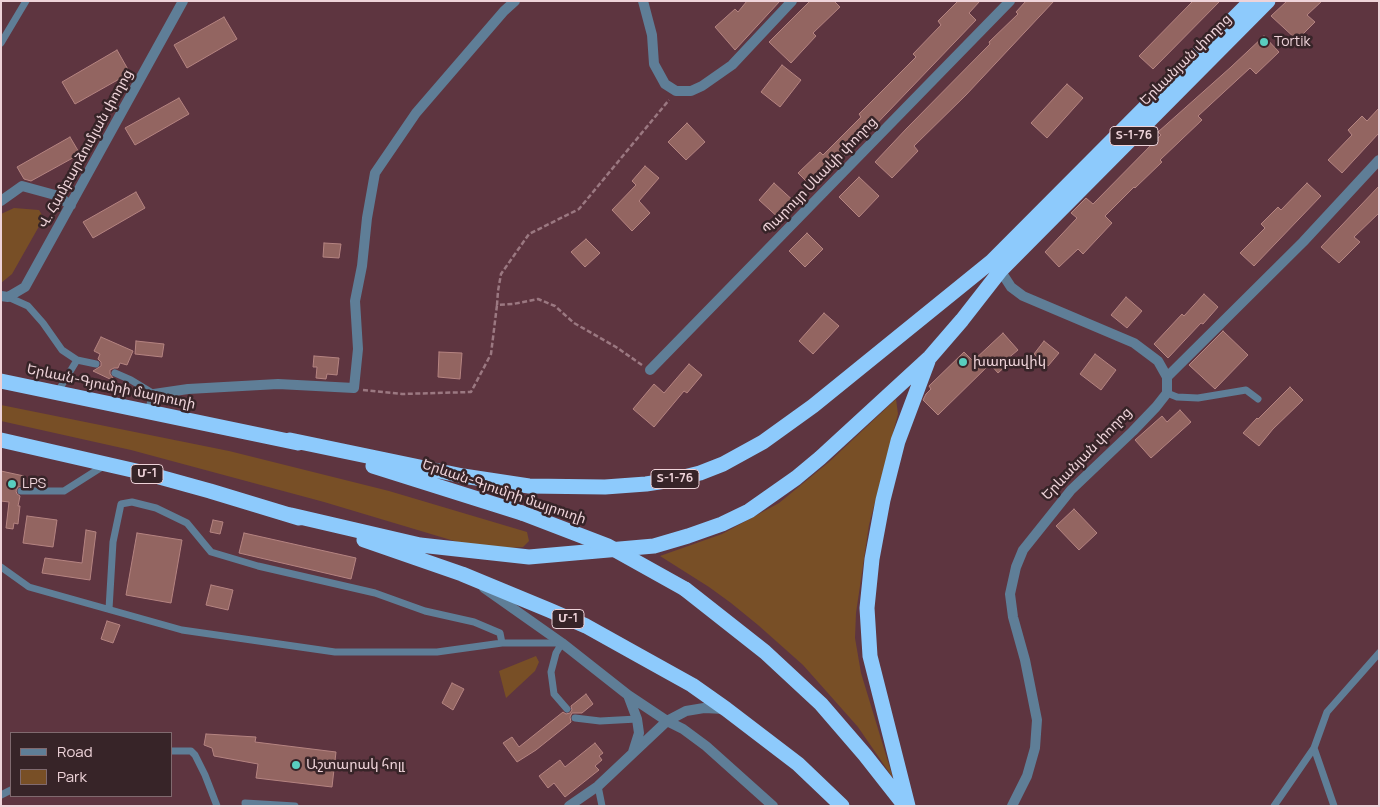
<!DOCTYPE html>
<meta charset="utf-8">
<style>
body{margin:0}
#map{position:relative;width:1380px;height:807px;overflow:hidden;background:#5e3540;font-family:Manrope,sans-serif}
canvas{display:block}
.frame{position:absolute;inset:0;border:2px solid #eed3d9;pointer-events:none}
.legend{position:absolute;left:10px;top:732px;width:162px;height:65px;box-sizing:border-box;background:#372428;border:1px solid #806a6f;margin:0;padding:6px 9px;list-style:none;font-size:15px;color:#eed3d9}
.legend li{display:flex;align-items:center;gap:10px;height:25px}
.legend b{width:25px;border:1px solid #806a6f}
</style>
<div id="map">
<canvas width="1380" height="807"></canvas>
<div class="frame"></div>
<ul class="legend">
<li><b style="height:6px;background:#5f7e97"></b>Road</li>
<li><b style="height:14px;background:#784f26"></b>Park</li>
</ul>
</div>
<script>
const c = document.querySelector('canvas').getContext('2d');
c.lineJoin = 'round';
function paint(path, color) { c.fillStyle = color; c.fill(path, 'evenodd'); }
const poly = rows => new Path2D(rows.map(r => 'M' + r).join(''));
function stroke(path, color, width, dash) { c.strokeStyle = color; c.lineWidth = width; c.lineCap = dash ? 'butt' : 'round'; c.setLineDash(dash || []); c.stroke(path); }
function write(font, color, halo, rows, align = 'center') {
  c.font = font + ' Manrope,"Noto Sans Armenian",sans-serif'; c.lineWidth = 5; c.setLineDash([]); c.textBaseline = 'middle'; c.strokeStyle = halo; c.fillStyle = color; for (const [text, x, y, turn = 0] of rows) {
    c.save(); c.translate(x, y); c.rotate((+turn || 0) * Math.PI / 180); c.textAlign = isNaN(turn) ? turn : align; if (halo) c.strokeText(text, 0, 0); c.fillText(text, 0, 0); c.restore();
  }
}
paint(poly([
 [14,208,39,210,42,215,42,221,12,274,1,283,1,214],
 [896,399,898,414,869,525,856,613,855,638,861,673,893,778,858,727,803,665,758,625,731,603,709,587,660,556,722,534,779,503,829,462],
 [1,405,229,451,389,491,527,532,529,541,523,547,510,548,461,543,324,502,131,450,1,421],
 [536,656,539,662,535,671,506,698,499,671]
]), '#784f26');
const building = poly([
 [747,1,780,1,735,50,715,27,735,9,738,12,747,1],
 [810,1,834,1,840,7,813,33,816,36,791,63,769,42,810,1],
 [958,1,980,1,969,13,976,20,864,137,845,156,844,154,812,187,798,173,820,152,823,155,861,117,859,114,916,57,913,54,941,25,938,21,958,1],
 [1026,1,1054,1,966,95,914,146,918,151,892,178,875,162,907,128,990,44,989,42,1018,14,1016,12,1026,1],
 [1193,1,1220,1,1153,69,1139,56,1193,1],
 [1287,1,1322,1,1307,15,1315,22,1297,40,1271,16,1287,1],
 [224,17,237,39,187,68,174,45,224,17],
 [1264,36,1279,52,1256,74,1250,68,1198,116,1202,120,1160,160,1162,162,1135,188,1134,187,1105,216,1112,223,1083,254,1078,249,1059,267,1045,252,1077,218,1071,213,1086,198,1093,204,1161,135,1158,132,1231,67,1264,36],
 [117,50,130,73,75,104,62,82,117,50],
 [782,65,801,80,780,107,761,92,782,65],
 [1067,84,1083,98,1047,138,1031,123,1067,84],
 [179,98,189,114,135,145,125,128,179,98],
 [1379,108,1379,133,1342,173,1328,160,1352,135,1348,130,1362,116,1367,121,1379,108],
 [687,123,705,142,686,160,668,142,687,123],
 [70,137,80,154,31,181,24,179,17,167,70,137],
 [645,166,659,178,639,201,650,213,632,231,612,210,636,185,632,181,645,166],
 [859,177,879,196,859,217,839,197,859,177],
 [774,183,797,204,781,220,759,200,774,183],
 [1307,183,1321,196,1254,266,1240,253,1265,228,1261,224,1278,207,1281,210,1307,183],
 [1379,186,1379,213,1354,237,1360,242,1339,263,1321,247,1379,186],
 [136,192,145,208,93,238,83,222,136,192],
 [807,233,823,249,805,267,789,251,807,233],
 [586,239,600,253,585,267,571,252,586,239],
 [324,243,341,244,339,258,323,257,324,243],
 [1204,294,1218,307,1203,324,1201,323,1168,358,1154,344,1182,314,1184,316,1204,294],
 [1126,297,1142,311,1127,328,1111,315,1126,297],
 [824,313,839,326,813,354,799,341,824,313],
 [1223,331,1248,355,1215,389,1189,365,1223,331],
 [1003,333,1018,350,1006,360,1009,363,998,373,990,364,938,415,923,400,926,394,931,389,929,386,964,352,973,361,1003,333],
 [101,337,133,351,127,365,120,363,118,368,114,368,110,370,110,374,113,378,112,380,93,371,101,366,101,362,98,359,100,354,94,351,101,337],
 [136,341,164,344,162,357,135,354,136,341],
 [1044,341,1059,353,1048,366,1034,354,1044,341],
 [439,352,462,353,460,379,438,377,439,352],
 [1095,354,1116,370,1101,390,1080,374,1095,354],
 [314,356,339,358,337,375,327,374,326,379,316,378,317,367,313,367,314,356],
 [689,364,702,375,687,393,684,391,654,427,633,409,654,384,664,393,689,364],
 [1290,387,1303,400,1273,429,1259,446,1243,433,1257,418,1258,419,1290,387],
 [1180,410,1191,422,1151,458,1135,440,1162,416,1167,422,1180,410],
 [1,471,24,476,22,486,18,487,16,491,17,494,20,496,18,506,20,506,18,524,14,523,13,529,6,528,9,502,1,501,1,471],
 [1074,509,1097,533,1079,550,1056,526,1074,509],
 [27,516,57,520,53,547,23,543,27,516],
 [213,520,223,522,220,534,210,532,213,520],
 [86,530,96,532,90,580,42,573,45,558,82,563,86,530],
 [137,533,182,540,171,603,126,595,137,533],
 [244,533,356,558,351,579,239,553,244,533],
 [211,585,233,590,228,610,206,605,211,585],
 [107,621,120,625,113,643,101,639,107,621],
 [452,683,464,689,453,710,442,703,452,683],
 [586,694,593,704,582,713,572,713,570,717,571,722,536,750,517,762,503,743,512,737,519,747,563,712,566,714,570,713,572,710,571,706,586,694],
 [206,734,256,737,255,742,336,752,332,787,256,778,258,764,214,756,212,748,204,745,206,734],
 [595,743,603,753,599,756,602,760,595,766,599,770,565,797,554,783,548,788,539,776,560,760,565,767,595,743]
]);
paint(building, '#936561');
stroke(building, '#b58481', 1);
stroke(poly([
 [642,365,616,347,574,323,555,306,538,299,513,304,497,305,498,291,501,274,529,234,579,209,669,100],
 [363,390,402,394,471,392,491,354,497,305]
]), '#9b7881', 2.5, [5, 2.5]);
stroke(poly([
 [1,43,26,1],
 [8,297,28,306,43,323,62,350,77,360,96,364],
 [115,373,131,380,154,394],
 [57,393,77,360],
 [1167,393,1177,397,1198,398,1246,390,1258,399],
 [21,491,64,491,105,465],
 [1,567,29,587,182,630,335,652,437,652,502,643,561,643],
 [109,609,113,542,121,504,132,502,156,508,187,523,211,552,258,566,375,593,425,611,474,622,500,633,502,643],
 [562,643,556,653,551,672,554,694,567,709],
 [575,718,600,721,637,719],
 [171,751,191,751,195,755,205,775,217,806],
 [598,786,602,806],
 [1,795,11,790],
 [245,803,295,806],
 [1274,806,1314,748],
 [1334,806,1314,748,1327,712,1379,653]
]), '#5f7e97', 7);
stroke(poly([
 [643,1,652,35,654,64,665,84,676,91,691,91,702,86,732,65,792,1],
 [1,201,22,186,55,195,71,205],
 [998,267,1011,287,1023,296,1134,343,1158,361,1167,377,1167,393,1156,407,1133,431,1071,490,1023,550,1016,567,1010,594,1013,617,1025,660,1037,720,1035,748,1027,776,1012,806],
 [1,296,8,297,25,287,183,1],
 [650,370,1010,1],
 [1167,377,1303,242,1379,160],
 [150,411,154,394,188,389,278,384,354,388,358,349,355,301,362,266,367,218,375,173,416,113,504,11,515,1],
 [484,588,562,643,628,695,667,721,683,729,706,746,773,806],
 [628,695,637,719,639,733,633,752],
 [569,806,598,786,667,721,686,711,704,708,725,709]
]), '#5f7e97', 10);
stroke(poly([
 [1,381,298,443],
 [1,440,145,473,210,491,299,518],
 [290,440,463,476,529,486,605,487,646,484,672,480,700,473,723,464,763,442,813,406,992,261,1251,1],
 [373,466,522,513],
 [291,515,420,545,529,557,654,546,688,536,722,524,749,511,796,478,820,458,930,357,962,320,1001,270,1268,1],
 [364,540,462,574,549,610,586,626,638,655,692,685,726,709,798,764,842,806],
 [685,589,765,652,821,704,865,755,905,806],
 [908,806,870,656,867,608,872,559,883,500,898,441,928,361]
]), '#8dcafc', 15);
stroke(poly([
 [522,513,608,546,685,589]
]), '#8dcafc', 15);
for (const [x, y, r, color] of [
 [1264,42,5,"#59cebf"],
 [963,362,5,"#59cebf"],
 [12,484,5,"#59cebf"],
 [296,765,5,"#59cebf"]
]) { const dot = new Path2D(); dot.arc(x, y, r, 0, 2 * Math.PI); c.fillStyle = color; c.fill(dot); stroke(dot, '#372428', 2); }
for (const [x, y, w] of [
 [1134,136,48],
 [147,474,32],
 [675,479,48],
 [568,619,32]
]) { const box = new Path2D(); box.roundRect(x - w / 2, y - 9.5, w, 19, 4); c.fillStyle = '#372428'; c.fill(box); stroke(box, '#eed3d9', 1); }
write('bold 12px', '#eed3d9', null, [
 ["Տ-1-76",1134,136],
 ["Մ-1",147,474],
 ["Տ-1-76",675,479],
 ["Մ-1",568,619]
]);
write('14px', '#eed3d9', '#372428', [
 ["Tortik",1274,42],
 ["խադավիկ",973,362],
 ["LPS",22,484],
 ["Աշտարակ հոլլ",306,765]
], 'left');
write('14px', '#eed3d9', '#372428', [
 ["Երևանյան փողոց",1186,60,-45],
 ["Վ. Համբարձումյան փողոց",86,149,-61],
 ["Պարույր Սևակի փողոց",820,176,-46],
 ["Երևան-Գյումրի մայրուղի",111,387,12],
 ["Երևանյան փողոց",1087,454,-46],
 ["Երևան-Գյումրի մայրուղի",504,492,19]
]);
</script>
